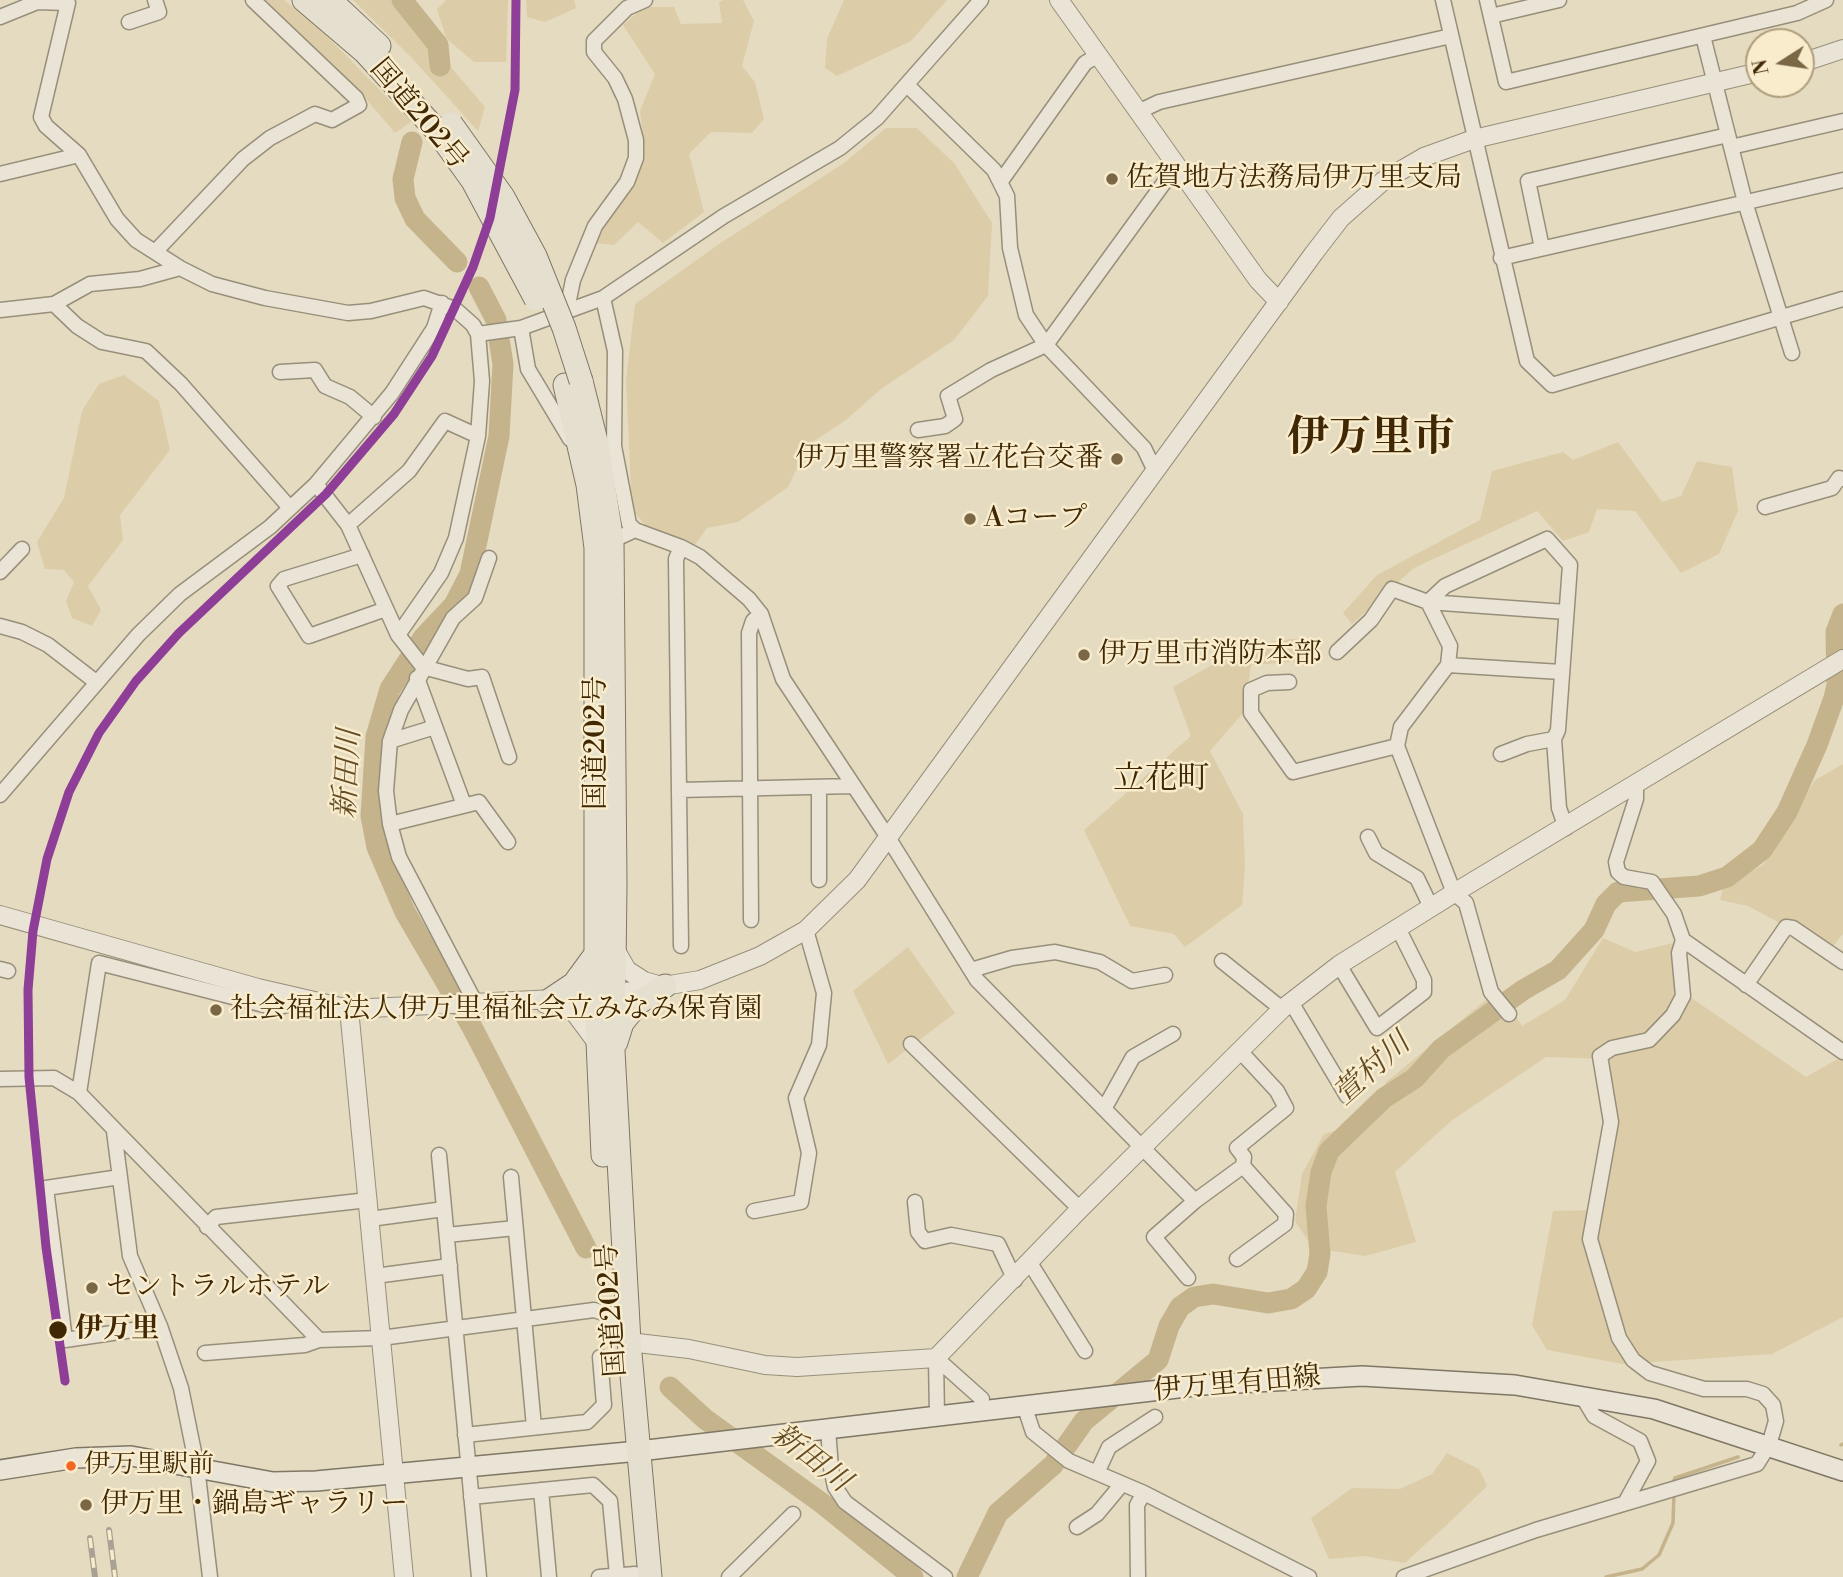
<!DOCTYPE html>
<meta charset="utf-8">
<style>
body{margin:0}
#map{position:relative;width:1843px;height:1577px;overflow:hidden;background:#e5dbc0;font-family:"Libre Bodoni",serif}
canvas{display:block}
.north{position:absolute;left:1745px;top:28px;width:70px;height:70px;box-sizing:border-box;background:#f8eccc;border:2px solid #ae9e7c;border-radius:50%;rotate:258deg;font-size:19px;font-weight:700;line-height:28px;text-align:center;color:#402804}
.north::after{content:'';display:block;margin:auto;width:24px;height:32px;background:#7a6746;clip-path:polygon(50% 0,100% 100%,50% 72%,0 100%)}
</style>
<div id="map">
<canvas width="1843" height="1577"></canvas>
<div class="north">N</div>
</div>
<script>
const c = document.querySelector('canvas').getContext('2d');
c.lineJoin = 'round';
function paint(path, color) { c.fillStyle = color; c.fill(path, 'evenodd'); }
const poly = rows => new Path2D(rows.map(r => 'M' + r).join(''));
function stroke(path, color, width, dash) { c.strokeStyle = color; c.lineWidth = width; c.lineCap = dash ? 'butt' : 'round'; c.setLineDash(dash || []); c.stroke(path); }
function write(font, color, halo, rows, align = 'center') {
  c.font = font + ' "Libre Bodoni","Noto Serif JP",serif'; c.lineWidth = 5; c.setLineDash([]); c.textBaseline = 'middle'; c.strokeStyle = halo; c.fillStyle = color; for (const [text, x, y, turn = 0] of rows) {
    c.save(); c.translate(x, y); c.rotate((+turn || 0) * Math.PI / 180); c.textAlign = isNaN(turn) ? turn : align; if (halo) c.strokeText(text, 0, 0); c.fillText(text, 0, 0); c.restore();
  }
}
paint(poly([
 [258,0,284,0,323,32,411,122,395,133,357,88],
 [353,0,393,0,485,107,478,131,411,57],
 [446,0,508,0,506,62,474,62,446,38,437,9],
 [526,0,574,0,576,8,545,22,527,17],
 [723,0,743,0,754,21,742,66,755,82,764,119,752,133,711,132,689,154,704,212,663,243,638,222,614,245,594,243,637,175,643,135,640,111,655,74,623,25,644,7,674,7,681,24,722,23,719,2],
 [844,0,947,0,911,41,837,76,825,68,827,39],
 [886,128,917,128,954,163,992,223,988,296,954,340,881,389,846,420,808,445,788,487,738,522,707,528,694,546,647,527,632,510,626,380,635,304,719,244,844,163],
 [124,375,159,401,170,450,120,515,123,540,88,586,101,610,92,626,72,618,66,601,74,582,64,570,45,569,37,542,64,498,82,411,99,384],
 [1618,442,1662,502,1681,496,1697,461,1732,467,1738,511,1719,554,1681,573,1635,511,1597,509,1589,532,1563,541,1537,511,1414,568,1352,624,1343,613,1377,575,1480,520,1492,471,1563,452,1573,460],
 [1302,638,1315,641,1318,660,1251,665,1244,712,1210,751,1243,814,1245,868,1242,905,1185,947,1174,934,1130,926,1084,830,1191,736,1173,687,1249,644],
 [1843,764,1843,934,1830,950,1748,906,1720,900,1724,885,1763,865,1815,780],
 [1603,938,1635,952,1673,943,1680,990,1806,1077,1843,1056,1843,1317,1772,1354,1623,1364,1547,1350,1532,1325,1553,1211,1599,1210,1617,1121,1605,1059,1546,1057,1451,1121,1395,1172,1416,1242,1365,1256,1313,1248,1295,1221,1302,1174,1324,1134,1344,1128,1388,1091,1385,1083,1498,990,1522,1026,1565,1000],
 [908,947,955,1013,888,1064,853,991],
 [1447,1453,1479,1469,1487,1486,1453,1519,1405,1563,1364,1556,1329,1559,1311,1518,1352,1488,1400,1489,1432,1474]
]), '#dccda8');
stroke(poly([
 [1841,1445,1843,1444],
 [1672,1485,1675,1478,1738,1457],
 [1606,1577,1642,1569,1659,1555,1673,1523,1674,1493]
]), '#c5b38c', 3.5);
stroke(poly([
 [402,0,438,45,440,66],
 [412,142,403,179,405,198,415,219,457,262],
 [479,287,496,320,503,364,499,436,470,574,454,605,423,638,390,689,376,737,371,816,377,847,405,912,472,1027,586,1248],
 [670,1387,705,1419,823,1504,913,1577],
 [967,1577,998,1513,1053,1465,1084,1421,1158,1360,1169,1326,1180,1307,1194,1297,1213,1294,1268,1303,1291,1299,1306,1289,1317,1272,1320,1254,1316,1206,1321,1172,1329,1151,1384,1098,1415,1078,1441,1049,1523,990,1558,970,1594,930,1606,904,1618,892,1699,886,1727,877,1762,850,1787,812,1817,745,1834,698,1837,685,1836,632,1843,614]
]), '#c5b38c', 21);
const minor = poly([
 [1443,0,1527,361,1552,385,1843,299],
 [1487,0,1506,82,1797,13,1826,0],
 [1491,16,1559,0],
 [0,17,37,2,68,3,41,117,46,126,79,155,117,219,136,240,180,268,212,284,265,298,348,313,371,311,424,298,455,309,473,325,478,334,482,381,478,436,456,538,441,573,398,635],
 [129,22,159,12,155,0],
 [1703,36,1745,202,1792,353],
 [907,85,994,170,1007,196,1010,248,1026,315,1046,345,1144,448,1155,471],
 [1138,112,1159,102,1451,36],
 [1731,147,1843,121],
 [0,174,79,155],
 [1001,181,1085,63,1097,56],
 [1542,248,1528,181,1728,135],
 [155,252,243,159,270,138,315,114,332,120,359,105,356,98,253,0],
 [1501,258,1843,180],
 [603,298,615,351,614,446,629,524,635,530],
 [54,304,77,326,102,342,146,351,181,384,290,508],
 [0,310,54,304,90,284,140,279,180,268],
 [566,314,573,280,595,226,627,182,636,158,636,140,625,99,615,78,594,52,594,41,627,8,645,0],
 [521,328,528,369,570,439,575,439],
 [478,334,521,328,603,298,724,216,840,148,877,118,981,0],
 [280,372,315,370,325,386,350,397,374,417],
 [918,430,945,426,955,419,948,396,991,370,1046,345,1166,180,1178,169],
 [316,484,348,525,398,635,423,667,468,679,482,677,509,757],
 [1765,507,1832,488,1839,478,1843,479],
 [348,525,409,471,445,421,478,436],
 [607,543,635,530,681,547,700,557,749,599,761,614,783,679,889,839,977,980,1195,1201],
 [362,555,284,579,278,586,309,636,386,609],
 [0,572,22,549],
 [0,626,22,632,48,645,96,682],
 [1337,652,1371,620,1392,589,1428,602,1450,646,1448,665],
 [417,678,464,805],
 [1289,682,1267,683,1251,690,1251,713,1293,772,1397,746],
 [390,741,435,727],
 [1501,754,1527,744,1554,739],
 [1636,785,1636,799,1616,862,1618,872,1624,877,1652,882,1674,914,1683,940,1843,1052],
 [679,790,853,786],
 [0,795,138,635,180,594,270,527,316,484,392,393,434,328,442,303],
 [390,824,479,802,508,842],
 [1566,828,1559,808,1554,739,1558,730,1570,565,1547,539,1445,586,1428,602,1566,612],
 [1368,837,1376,853,1417,878,1431,907],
 [819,880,819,788],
 [751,920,749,633,753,621,761,614],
 [681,946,676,559,681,547],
 [1222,961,1282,1009],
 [1339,965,1377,1028,1424,992,1424,980,1398,928],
 [0,969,8,971],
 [971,970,1012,958,1055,952,1100,962,1132,981,1165,975],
 [1746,985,1786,927,1793,928,1843,962],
 [1291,1002,1347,1096],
 [476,1004,399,857,390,824,386,791,390,741,401,710,453,618,475,598,489,558],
 [1509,1014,1491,992,1466,903,1454,893,1397,746,1401,727,1448,665,1561,672],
 [911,1044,1080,1209],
 [1240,1051,1277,1091,1286,1108,1237,1148,1244,1157,1243,1166],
 [0,1079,54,1078,79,1093,319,1340,381,1338,594,1310,613,1316],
 [79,1093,99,963,276,1008,304,1000],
 [1104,1109,1133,1057,1173,1034],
 [114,1131,130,1256,160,1326,181,1388,197,1467,210,1577],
 [439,1155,479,1577],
 [120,1177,46,1188,65,1340,160,1326],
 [511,1177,534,1427],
 [915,1202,918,1232,925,1241,951,1235,998,1244,1015,1280],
 [754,1211,801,1202,809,1153,796,1098,819,1045,824,993,806,930],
 [370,1219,444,1209],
 [207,1227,216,1217,368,1200],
 [447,1235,515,1228],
 [1030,1263,1085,1351],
 [375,1276,450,1266],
 [1188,1278,1154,1237,1195,1201,1243,1166,1286,1214,1285,1224,1237,1259],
 [205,1353,305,1345,319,1340],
 [936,1358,982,1399],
 [936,1358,937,1417],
 [1582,1396,1594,1416,1640,1441,1648,1461,1625,1503],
 [1025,1408,1033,1432,1069,1461,1144,1493,1309,1577],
 [828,1429,831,1468,835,1487,845,1502,945,1577],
 [465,1435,587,1422,604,1405,600,1357],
 [1097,1473,1109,1447,1155,1417],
 [541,1490,549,1577],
 [471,1497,593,1485,610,1501,617,1575],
 [1077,1527,1097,1514,1122,1484],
 [599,1577,635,1574],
 [729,1577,793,1514],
 [1138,1577,1137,1505,1144,1493],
 [1404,1577,1536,1530,1757,1464,1769,1445,1776,1421,1773,1405,1763,1394,1747,1389,1704,1389,1650,1373,1633,1360,1619,1338,1590,1239,1611,1122,1600,1056,1612,1048,1649,1040,1673,1015,1683,996,1679,953,1683,940]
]);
const tertiary = poly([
 [1059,0,1258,280,1279,302],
 [1801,63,1843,49],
 [0,915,258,988,349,1009,596,997,700,980,760,956,806,930,857,880,1314,253,1341,218,1383,181,1424,157,1474,139,1759,72],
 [615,949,627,970,644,981,658,985],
 [552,1003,574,1012,597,1043],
 [349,1009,404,1577],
 [613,1316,629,1342,689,1349,765,1365,797,1367,936,1358,1080,1209,1282,1009,1339,965,1454,893,1843,659]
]);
const secondary = poly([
 [0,1470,76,1458,131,1456,273,1482,316,1481,639,1451,1203,1385,1362,1376,1515,1385,1654,1409,1843,1471]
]);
const trunk = poly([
 [304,0,365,52,437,131],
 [330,0,379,46],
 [581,381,597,445,612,541,615,885,613,1051,629,1342,650,1577],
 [565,385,588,485,596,548,596,997,603,1155],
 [547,1002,574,984,596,954],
 [616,1042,622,1023,638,1003,665,986]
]);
stroke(minor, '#988f7b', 17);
stroke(tertiary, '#988f7b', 20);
stroke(secondary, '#7f7664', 22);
stroke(trunk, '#7f7664', 25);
stroke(minor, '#e9e4d6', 14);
stroke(tertiary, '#e9e4d6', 18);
stroke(secondary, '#e9e4d6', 19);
stroke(trunk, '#e5dfcf', 23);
const rail = poly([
 [109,1530,115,1577],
 [90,1538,95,1577]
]);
stroke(rail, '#a9a294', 6);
stroke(rail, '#f8eccc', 3.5, [10]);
const trunkBridge = poly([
 [451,124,503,197,535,256,564,328,581,381],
 [437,131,473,181,536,299]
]);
stroke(trunkBridge, '#7f7664', 25, []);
stroke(trunkBridge, '#e5dfcf', 23);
stroke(poly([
 [65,1381,46,1247,29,1077,28,990,33,931,47,859,69,792,99,733,136,681,179,633,326,494,394,414,432,356,473,267,490,218,515,90,516,0]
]), '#8f3e97', 9);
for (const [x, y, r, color] of [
 [1112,179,7,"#7a6746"],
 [1117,459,7,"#7a6746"],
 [970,519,7,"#7a6746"],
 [1084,655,7,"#7a6746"],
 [216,1010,7,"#7a6746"],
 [92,1288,7,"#7a6746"],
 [58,1330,10,"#402804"],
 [71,1466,6,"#f26522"],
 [86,1505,7,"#7a6746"]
]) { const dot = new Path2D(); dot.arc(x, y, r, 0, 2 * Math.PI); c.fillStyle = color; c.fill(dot); stroke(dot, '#f8eccc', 2.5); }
write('26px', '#402804', '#f8eccc', [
 ["伊万里駅前",84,1466]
], 'left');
write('28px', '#402804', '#f8eccc', [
 ["国道202号",418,115,50],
 ["国道202号",597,743,-90],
 ["国道202号",613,1310,-94],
 ["伊万里有田線",1237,1385,-5]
]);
write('28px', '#402804', '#f8eccc', [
 ["佐賀地方法務局伊万里支局",1126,179],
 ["伊万里警察署立花台交番",1103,459,"right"],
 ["Aコープ",984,519],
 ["伊万里市消防本部",1098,655],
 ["社会福祉法人伊万里福祉会立みなみ保育園",230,1010],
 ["セントラルホテル",106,1288],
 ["伊万里・鍋島ギャラリー",100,1505]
], 'left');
write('bold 28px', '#402804', '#f8eccc', [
 ["伊万里",75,1330]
], 'left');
write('italic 30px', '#644d26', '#f8eccc', [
 ["新田川",349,774,-87],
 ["萱村川",1373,1070,-42],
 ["新田川",810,1459,38]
]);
write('32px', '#402804', '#f8eccc', [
 ["立花町",1161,780]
]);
write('bold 42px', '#402804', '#f8eccc', [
 ["伊万里市",1371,440]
]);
</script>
